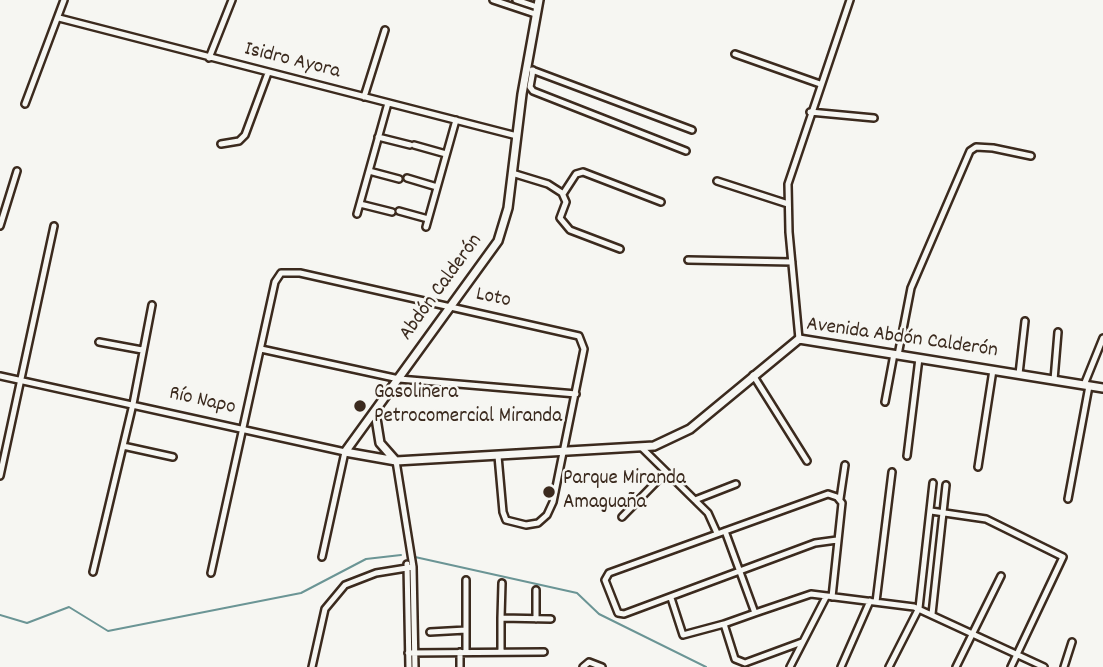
<!DOCTYPE html>
<meta charset="utf-8">
<style>
body{margin:0}
canvas{display:block;background:#f6f6f2}
</style>
<canvas width="1103" height="667"></canvas>
<script>
const c = document.querySelector('canvas').getContext('2d');
c.lineJoin = 'round';
const poly = rows => new Path2D(rows.map(r => 'M' + r).join(''));
function stroke(path, color, width, dash) { c.strokeStyle = color; c.lineWidth = width; c.lineCap = dash ? 'butt' : 'round'; c.setLineDash(dash || []); c.stroke(path); }
function write(font, color, halo, rows, align = 'center') {
  c.font = font + ' Dekko,sans-serif'; c.lineWidth = 5; c.setLineDash([]); c.textBaseline = 'middle'; c.strokeStyle = halo; c.fillStyle = color; for (const [text, x, y, turn = 0] of rows) {
    c.save(); c.translate(x, y); c.rotate((+turn || 0) * Math.PI / 180); c.textAlign = isNaN(turn) ? turn : align; if (halo) c.strokeText(text, 0, 0); c.fillText(text, 0, 0); c.restore();
  }
}
stroke(poly([
 [415,557,577,593,599,614,706,667],
 [0,615,27,623,69,607,108,631,301,593,366,559,401,555]
]), '#6b9595', 2);
const street = poly([
 [493,0,535,14],
 [516,0,537,7],
 [59,18,517,136],
 [735,54,820,84],
 [209,58,232,0],
 [532,70,692,130],
 [533,70,530,87,533,91,686,151],
 [364,97,385,30],
 [25,104,64,0],
 [810,112,874,118],
 [378,137,410,145],
 [221,144,239,141,245,135,268,73],
 [414,145,446,154],
 [369,171,399,179],
 [512,173,548,184,562,193,566,202,560,218,570,230,620,249],
 [407,178,437,187],
 [717,181,788,204],
 [563,194,576,174,583,172,661,202],
 [360,204,392,212],
 [399,211,428,219],
 [357,214,388,103],
 [0,226,17,171],
 [426,227,456,120],
 [688,260,792,262],
 [799,339,789,232,788,184,850,0],
 [99,342,142,350],
 [261,349,399,379,576,394],
 [898,355,911,288,970,151,976,147,993,148,1031,156],
 [1019,374,1025,321],
 [753,375,807,461],
 [0,376,345,452,322,557],
 [1054,380,1058,332],
 [1084,385,1103,338],
 [885,402,894,354],
 [123,446,173,457],
 [642,448,708,513,717,533],
 [907,456,919,358],
 [396,461,413,567,415,667],
 [978,467,993,370],
 [0,476,54,226],
 [840,499,845,465],
 [1068,499,1089,386],
 [695,500,736,484],
 [931,511,986,519,1063,557,1011,667],
 [622,517,666,472],
 [725,531,755,613,724,624,735,659,745,663,802,642],
 [407,564,409,667],
 [93,572,133,404,152,305],
 [211,573,275,282,281,273,300,273,579,336,584,349,553,502,547,515,538,523,526,525,506,520,503,512,498,456],
 [466,580,466,652],
 [536,590,536,619],
 [832,597,842,503,837,497,828,494,609,573,605,580,618,613,624,614,815,543,837,540],
 [671,598,683,635,724,624],
 [876,602,892,472],
 [755,613,811,594,914,607,1044,667],
 [932,614,946,485],
 [501,618,502,583],
 [430,632,466,630],
 [501,652,501,618,551,619],
 [408,653,544,652],
 [312,667,325,609,345,585,376,573,413,567],
 [460,667,460,652],
 [583,667,589,662,602,667],
 [790,667,826,597],
 [841,667,870,601],
 [889,667,919,608,933,483],
 [956,667,1001,576],
 [1064,667,1072,642]
]);
const secondary = poly([
 [539,0,522,94,508,208,498,241,345,452,396,461,654,446,690,429,799,339,1103,388],
 [375,412,380,443,395,460]
]);
stroke(street, '#3b2a1e', 10);
stroke(secondary, '#3b2a1e', 12);
stroke(street, '#f6f6f2', 5);
stroke(secondary, '#f6f6f2', 7);
for (const [x, y, r, color] of [
 [360,406,7,"#3b2a1e"],
 [549,492,7,"#3b2a1e"]
]) { const dot = new Path2D(); dot.arc(x, y, r, 0, 2 * Math.PI); c.fillStyle = color; c.fill(dot); stroke(dot, '#f6f6f2', 2.5); }
write('21px', '#3b2a1e', '#f6f6f2', [
 ["Isidro Ayora",292,62,14],
 ["Abdón Calderón",442,288,-54],
 ["Loto",493,299,12],
 ["Avenida Abdón Calderón",902,339,8],
 ["Río Napo",202,402,13]
]);
write('21px', '#3b2a1e', '#f6f6f2', [
 ["Gasolinera",374,394],
 ["Petrocomercial Miranda",374,418],
 ["Parque Miranda",563,480],
 ["Amaguaña",563,504]
], 'left');
</script>
